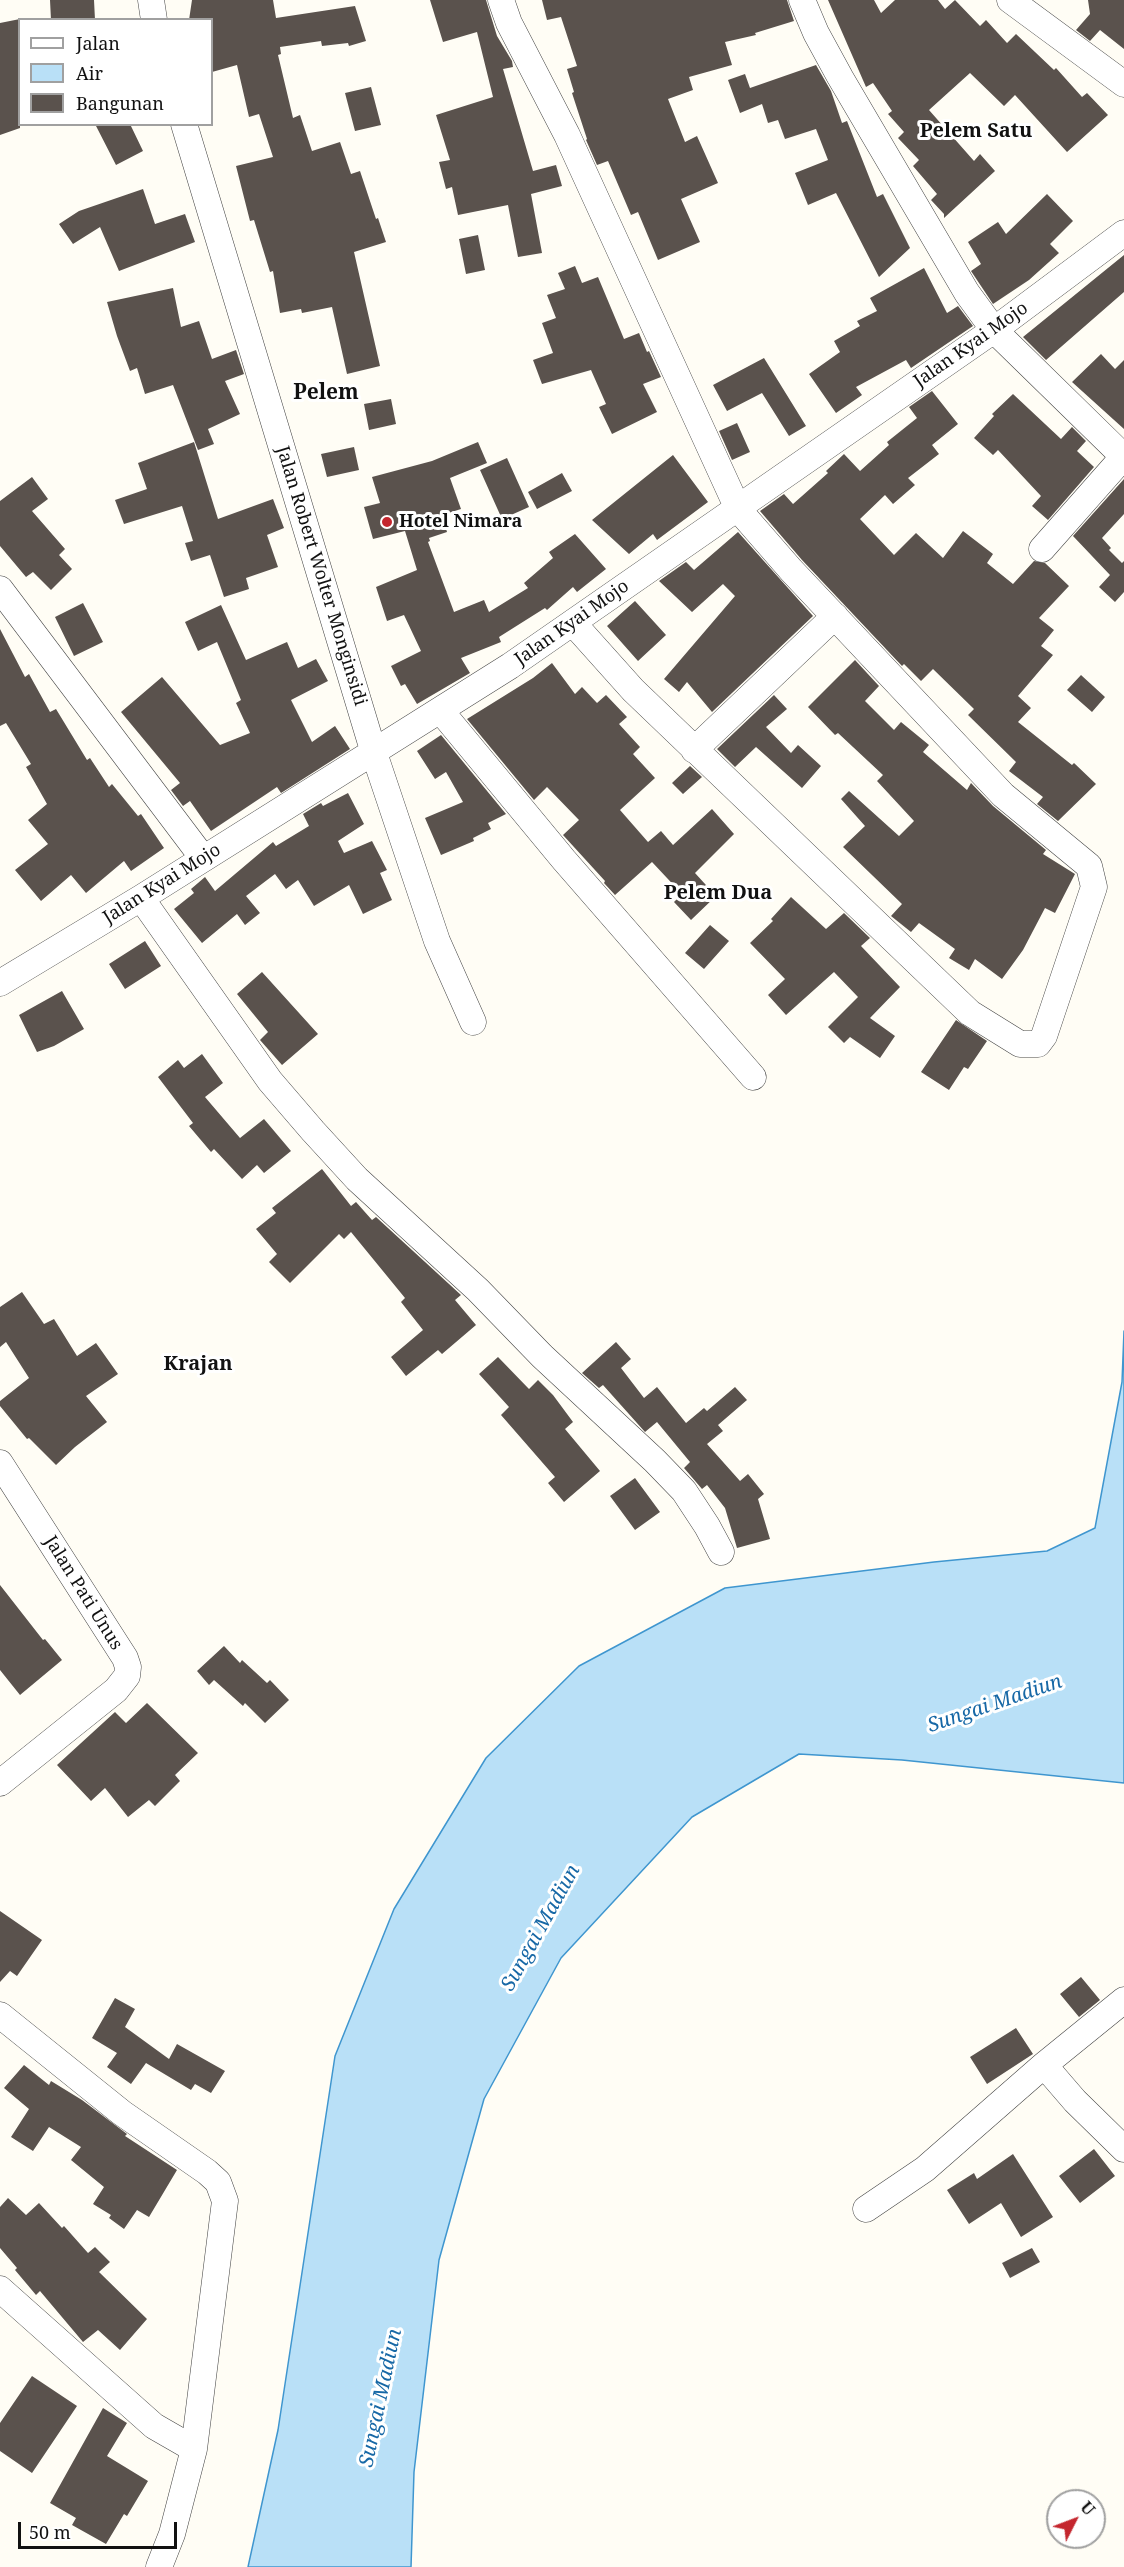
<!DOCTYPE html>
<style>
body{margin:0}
#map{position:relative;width:1124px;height:2567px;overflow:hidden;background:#fffdf5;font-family:"Noto Serif",serif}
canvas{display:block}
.legend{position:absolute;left:18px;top:18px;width:195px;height:108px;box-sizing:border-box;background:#fff;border:2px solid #a0a0a0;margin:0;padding:8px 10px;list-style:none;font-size:18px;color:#111}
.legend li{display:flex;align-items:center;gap:12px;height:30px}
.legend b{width:30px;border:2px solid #a0a0a0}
.north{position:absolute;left:1046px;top:2489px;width:60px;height:60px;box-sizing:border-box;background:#fff;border:2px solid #a0a0a0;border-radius:50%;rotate:48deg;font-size:16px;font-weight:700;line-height:24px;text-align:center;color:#111}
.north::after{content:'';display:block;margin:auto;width:21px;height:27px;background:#c4262e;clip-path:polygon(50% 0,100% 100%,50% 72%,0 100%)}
.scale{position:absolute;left:18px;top:2522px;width:159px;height:27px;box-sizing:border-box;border:3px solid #111;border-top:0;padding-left:8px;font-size:18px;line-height:21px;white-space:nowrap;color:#111;-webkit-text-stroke:4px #fff;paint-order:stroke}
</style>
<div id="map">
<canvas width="1124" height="2567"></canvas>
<ul class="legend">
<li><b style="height:8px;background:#fff"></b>Jalan</li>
<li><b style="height:16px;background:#b9e0f7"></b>Air</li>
<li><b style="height:16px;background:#5a524d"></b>Bangunan</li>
</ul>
<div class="north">U</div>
<div class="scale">50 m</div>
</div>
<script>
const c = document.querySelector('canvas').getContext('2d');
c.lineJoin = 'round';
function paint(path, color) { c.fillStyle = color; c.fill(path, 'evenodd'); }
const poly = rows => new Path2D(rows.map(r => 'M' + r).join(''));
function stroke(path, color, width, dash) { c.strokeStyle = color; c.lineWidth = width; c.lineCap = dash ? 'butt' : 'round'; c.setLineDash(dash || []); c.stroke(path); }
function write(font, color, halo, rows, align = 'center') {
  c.font = font + ' "Noto Serif",serif'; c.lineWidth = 6; c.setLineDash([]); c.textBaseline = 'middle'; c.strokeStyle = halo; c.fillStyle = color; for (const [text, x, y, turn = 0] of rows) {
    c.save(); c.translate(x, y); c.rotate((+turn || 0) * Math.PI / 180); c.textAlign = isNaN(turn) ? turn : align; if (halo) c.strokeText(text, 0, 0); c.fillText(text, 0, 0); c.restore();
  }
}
const water = poly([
 [1124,1331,1124,1783,902,1760,799,1754,692,1817,561,1958,484,2099,439,2260,414,2472,411,2567,248,2567,278,2430,335,2056,394,1909,486,1758,579,1666,725,1588,934,1562,1047,1551,1095,1528,1122,1382,1124,1331]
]);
paint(water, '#b9e0f7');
stroke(water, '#3f96cf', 1.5);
paint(poly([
 [50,0,94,0,95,20,51,20],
 [192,0,273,0,276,18,355,6,366,41,349,46,348,43,322,46,321,41,280,47,281,54,278,55,293,118,300,115,312,151,340,142,351,174,360,171,376,219,378,218,386,242,354,252,380,366,347,374,332,307,302,313,301,309,280,313,273,271,270,272,254,220,250,221,236,166,273,157,259,114,249,117,237,65,212,72,212,20,189,20],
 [430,0,486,0,497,36,512,61,513,67,503,69,533,171,556,165,562,186,531,194,542,253,518,257,508,205,458,215,452,187,446,189,439,162,450,160,436,115,493,97,477,32,443,42],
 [542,0,787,0,794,21,755,33,756,35,725,42,732,65,689,77,693,90,668,99,685,142,697,136,718,183,681,199,700,242,658,260,638,212,631,215,608,161,597,165,586,140,587,139,572,93,574,92,567,69,577,66,561,17,547,20],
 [828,0,874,0,881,13,895,0,938,0,945,9,955,0,980,26,986,20,1007,43,1016,34,1054,70,1056,68,1082,97,1087,93,1108,115,1067,152,1015,95,1004,106,970,73,929,110,974,161,980,154,995,171,944,218,944,214,931,200,937,194,913,166,919,160,898,138,904,132,888,114,892,111,873,83,866,87],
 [1088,0,1124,0,1124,49,1100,30,1090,41,1076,30,1090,14],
 [20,19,20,128,0,135,0,23],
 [816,65,831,91,842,123,847,121,877,197,883,194,910,248,879,277,836,193,808,205,795,173,828,160,816,129,785,139,778,120,768,123,762,104,740,113,728,80,745,74,750,88],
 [371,87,381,125,355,131,345,93],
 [95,124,130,124,143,151,116,165],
 [143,189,155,224,185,214,195,242,119,271,100,227,73,244,59,224,79,211],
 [1047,194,1073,221,1050,244,1059,253,1029,280,993,304,971,271,981,264,968,242,998,222,1006,234],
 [478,235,485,270,466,274,459,239],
 [1124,255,1124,292,1046,360,1023,337],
 [575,266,582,283,598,277,624,339,639,333,647,352,649,351,661,377,643,384,657,412,612,434,599,407,606,404,591,370,542,384,533,360,553,353,542,323,556,318,547,295,565,289,558,273],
 [924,268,947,313,958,306,973,326,911,368,906,360,856,387,862,395,836,413,809,374,840,352,834,341,860,326,857,321,877,311,870,298],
 [173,288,181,327,199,321,212,359,236,350,244,374,225,381,240,414,208,429,214,444,198,450,173,385,145,394,137,368,130,371,117,336,107,302],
 [1101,354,1115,369,1124,360,1124,429,1072,382],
 [764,358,806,426,789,436,762,393,727,411,713,385],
 [932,391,958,424,932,445,939,454,908,478,915,485,893,504,885,495,860,519,894,555,916,533,943,558,963,531,993,554,987,563,1013,584,1034,561,1045,563,1069,586,1039,618,1054,630,1041,646,1053,655,1018,696,1031,708,1018,722,1072,765,1074,763,1096,784,1058,821,1037,804,1043,797,1009,771,1016,762,968,715,974,709,933,669,921,681,904,664,902,666,802,560,760,511,784,494,793,504,828,473,826,471,844,454,860,471,889,445,887,442,917,418,909,407],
 [1013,394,1061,439,1072,427,1086,441,1077,451,1094,467,1048,520,1032,506,1041,496,998,450,993,455,974,438,994,416,992,414],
 [391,399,396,424,369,430,364,404],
 [737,423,750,452,732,460,719,431],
 [194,442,218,519,273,499,284,528,267,535,278,567,246,578,249,589,224,597,210,555,191,561,185,543,193,541,182,506,124,524,115,500,147,489,138,463],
 [478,442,487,463,450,478,461,509,442,515,447,532,429,538,430,541,428,542,454,612,484,600,489,612,528,588,524,583,553,558,549,552,575,534,606,569,577,592,573,587,547,610,545,608,499,637,501,642,461,658,470,673,417,704,405,684,401,686,391,666,421,651,404,615,387,621,376,587,417,570,405,531,373,539,364,507,380,503,372,477,432,461],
 [354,447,359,470,327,477,321,454],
 [673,455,708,502,657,540,653,534,629,554,592,520],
 [507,458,529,507,502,519,480,470],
 [562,473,572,491,537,509,528,492],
 [32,477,48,499,32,511,65,549,59,555,72,569,51,590,33,572,26,577,0,546,0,501],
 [1124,479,1124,514,1102,538,1111,548,1109,550,1122,563,1124,561,1124,592,1115,602,1099,587,1110,575,1073,536],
 [738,532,813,616,712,712,687,682,679,692,664,679,735,596,723,584,692,612,659,581,686,562,694,570],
 [635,601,666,635,638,661,607,626],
 [83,603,103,642,74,656,55,617],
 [221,605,246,660,287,642,298,668,316,659,328,681,291,700,312,742,335,726,350,749,281,793,277,787,211,831,190,801,183,806,171,790,180,783,121,712,162,677,220,745,250,733,236,703,241,700,217,642,198,651,185,622],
 [0,629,25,677,29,674,50,712,56,709,87,760,90,758,109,787,112,784,138,816,141,814,164,848,131,871,124,861,86,893,71,875,41,901,15,870,48,844,28,820,47,804,26,767,31,764,6,723,0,726],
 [855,660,879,686,865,701,894,730,901,722,929,745,923,752,967,790,971,783,993,806,1046,850,1043,854,1075,874,1055,913,1045,908,1023,950,1002,979,975,959,969,970,949,958,955,949,919,923,911,932,891,916,902,904,843,847,865,826,841,799,849,791,899,836,914,821,877,781,883,775,838,733,835,735,808,707],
 [552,663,575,694,582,687,597,703,606,695,627,717,619,724,640,747,633,754,655,778,620,810,648,842,661,831,673,845,712,809,734,834,695,873,716,896,691,920,674,902,682,894,652,862,615,895,604,883,605,881,563,835,579,820,547,787,534,800,467,719,533,678],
 [1081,675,1105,697,1092,712,1067,690],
 [774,695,787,709,766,727,791,753,798,745,821,766,802,788,756,747,735,767,717,749],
 [441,735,506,814,488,823,491,829,473,838,474,841,441,855,425,818,463,802,446,772,435,779,417,751],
 [690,766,702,777,683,794,672,783],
 [348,793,364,824,338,841,344,853,372,841,387,870,380,873,392,900,363,914,349,885,314,906,298,880,286,889,275,874,246,896,260,913,245,925,237,914,202,943,174,909,194,893,191,889,205,877,215,891,273,842,276,846,309,826,303,814,321,803,323,806],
 [791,897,826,929,844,913,870,938,861,946,900,987,870,1018,895,1036,880,1058,850,1037,844,1043,828,1027,858,997,834,972,786,1015,768,995,785,979,750,943,773,921,771,919],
 [710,925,729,941,704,969,685,953],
 [145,941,161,966,125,989,109,964],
 [262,972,318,1034,282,1065,260,1040,268,1032,237,994],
 [62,991,84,1029,54,1046,37,1052,19,1015],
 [956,1020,987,1041,968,1069,964,1067,949,1090,921,1072],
 [202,1054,223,1083,205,1097,240,1138,264,1119,291,1151,264,1173,257,1165,242,1179,214,1149,211,1152,189,1126,193,1123,158,1077,178,1060,184,1068],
 [322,1169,351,1206,356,1202,372,1220,376,1217,461,1295,455,1300,476,1325,442,1354,438,1350,406,1376,391,1357,423,1330,401,1302,405,1298,351,1232,344,1239,339,1234,290,1283,269,1262,277,1254,256,1229,276,1213,272,1208],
 [22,1292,44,1324,54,1319,77,1356,96,1343,118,1374,86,1396,107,1422,75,1447,56,1465,29,1438,27,1439,0,1406,0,1401,29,1378,6,1342,0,1347,0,1307],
 [616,1342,631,1359,621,1368,644,1398,657,1387,686,1423,704,1408,707,1411,735,1387,747,1400,718,1425,723,1431,707,1444,740,1481,748,1474,764,1494,758,1499,770,1539,737,1548,725,1508,707,1485,702,1489,684,1468,690,1462,657,1422,645,1432,603,1385,599,1388,582,1373],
 [498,1357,529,1389,538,1380,553,1395,573,1422,565,1429,600,1471,564,1502,548,1483,555,1477,501,1415,509,1407,479,1374],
 [635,1478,660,1512,635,1530,610,1496],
 [0,1585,43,1640,45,1639,62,1660,20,1695,0,1670],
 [224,1646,240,1663,242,1660,267,1683,270,1680,289,1700,265,1723,245,1703,243,1706,214,1680,209,1685,197,1671],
 [147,1703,198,1753,175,1775,180,1781,155,1806,149,1800,128,1817,105,1788,91,1801,57,1765,115,1712,126,1723],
 [0,1911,42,1940,17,1976,10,1971,0,1982],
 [1081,1977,1100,2000,1079,2017,1060,1994],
 [115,1998,135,2009,125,2027,169,2059,177,2044,225,2071,211,2093,195,2084,191,2090,146,2063,131,2084,107,2067,117,2053,92,2038],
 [1016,2028,1033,2054,987,2084,970,2057],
 [24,2065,49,2085,51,2081,82,2100,127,2134,125,2136,177,2170,149,2217,137,2210,124,2229,109,2218,111,2215,93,2204,104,2187,71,2160,81,2147,49,2127,33,2151,11,2137,29,2109,4,2088],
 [1094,2149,1115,2176,1080,2203,1059,2176],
 [1013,2154,1053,2217,1021,2237,1001,2203,969,2224,947,2190,974,2173,977,2179],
 [8,2198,26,2215,39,2203,62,2228,64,2226,88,2253,95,2247,110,2262,99,2272,147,2319,120,2350,98,2330,83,2342,40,2291,36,2295,15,2270,17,2268,0,2248,0,2207],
 [1032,2248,1040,2262,1010,2278,1002,2263],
 [32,2376,77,2406,32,2473,0,2451,0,2423],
 [103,2408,127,2423,107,2456,148,2481,127,2516,124,2514,106,2544,72,2525,76,2518,50,2503]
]), '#5a524d');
const minor = poly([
 [151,0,154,20],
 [501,0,509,23,567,135,738,509,791,570,1003,795,1089,866,1094,887,1044,1036,1038,1044,1020,1044,970,1013,633,690,573,623],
 [802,0,816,33,840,77,967,293,994,330,1124,457],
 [1010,0,1124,84],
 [184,124,373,750,437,941,473,1022],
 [1042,549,1124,456],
 [0,589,203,858],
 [440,710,564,860,753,1077],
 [694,750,835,616],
 [141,898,270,1081,313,1131,357,1179,478,1290,542,1356,655,1461,684,1491,707,1526,721,1552],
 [0,983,141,898,510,666,994,330,1124,233],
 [0,1463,125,1658,128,1667,127,1676,116,1690,0,1783],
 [0,2015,122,2113,207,2172,218,2182,225,2201,194,2449,172,2534,159,2567],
 [1044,2065,1124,2000],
 [866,2209,925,2169,1044,2065,1075,2101,1124,2149],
 [0,2289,154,2426,194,2449]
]);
stroke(minor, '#444', 27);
stroke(minor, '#fff', 26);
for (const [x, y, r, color] of [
 [387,522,6,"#c4262e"]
]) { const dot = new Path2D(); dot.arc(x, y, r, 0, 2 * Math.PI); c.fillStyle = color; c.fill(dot); stroke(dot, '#fff', 2); }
write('18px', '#111', '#fff', [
 ["Jalan Kyai Mojo",971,345,-35],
 ["Jalan Robert Wolter Monginsidi",321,576,73],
 ["Jalan Kyai Mojo",572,623,-35],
 ["Jalan Kyai Mojo",162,884,-32],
 ["Jalan Pati Unus",83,1593,58]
]);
write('bold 18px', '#111', '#fff', [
 ["Hotel Nimara",399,522]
], 'left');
write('bold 20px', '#111', '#fff', [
 ["Pelem Satu",976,131],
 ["Pelem Dua",718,893],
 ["Krajan",198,1364]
]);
write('italic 20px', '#1768a6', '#fff', [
 ["Sungai Madiun",995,1704,-19],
 ["Sungai Madiun",541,1928,-61],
 ["Sungai Madiun",381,2398,-78]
]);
write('bold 21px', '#111', '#fff', [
 ["Pelem",326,393]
]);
</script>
